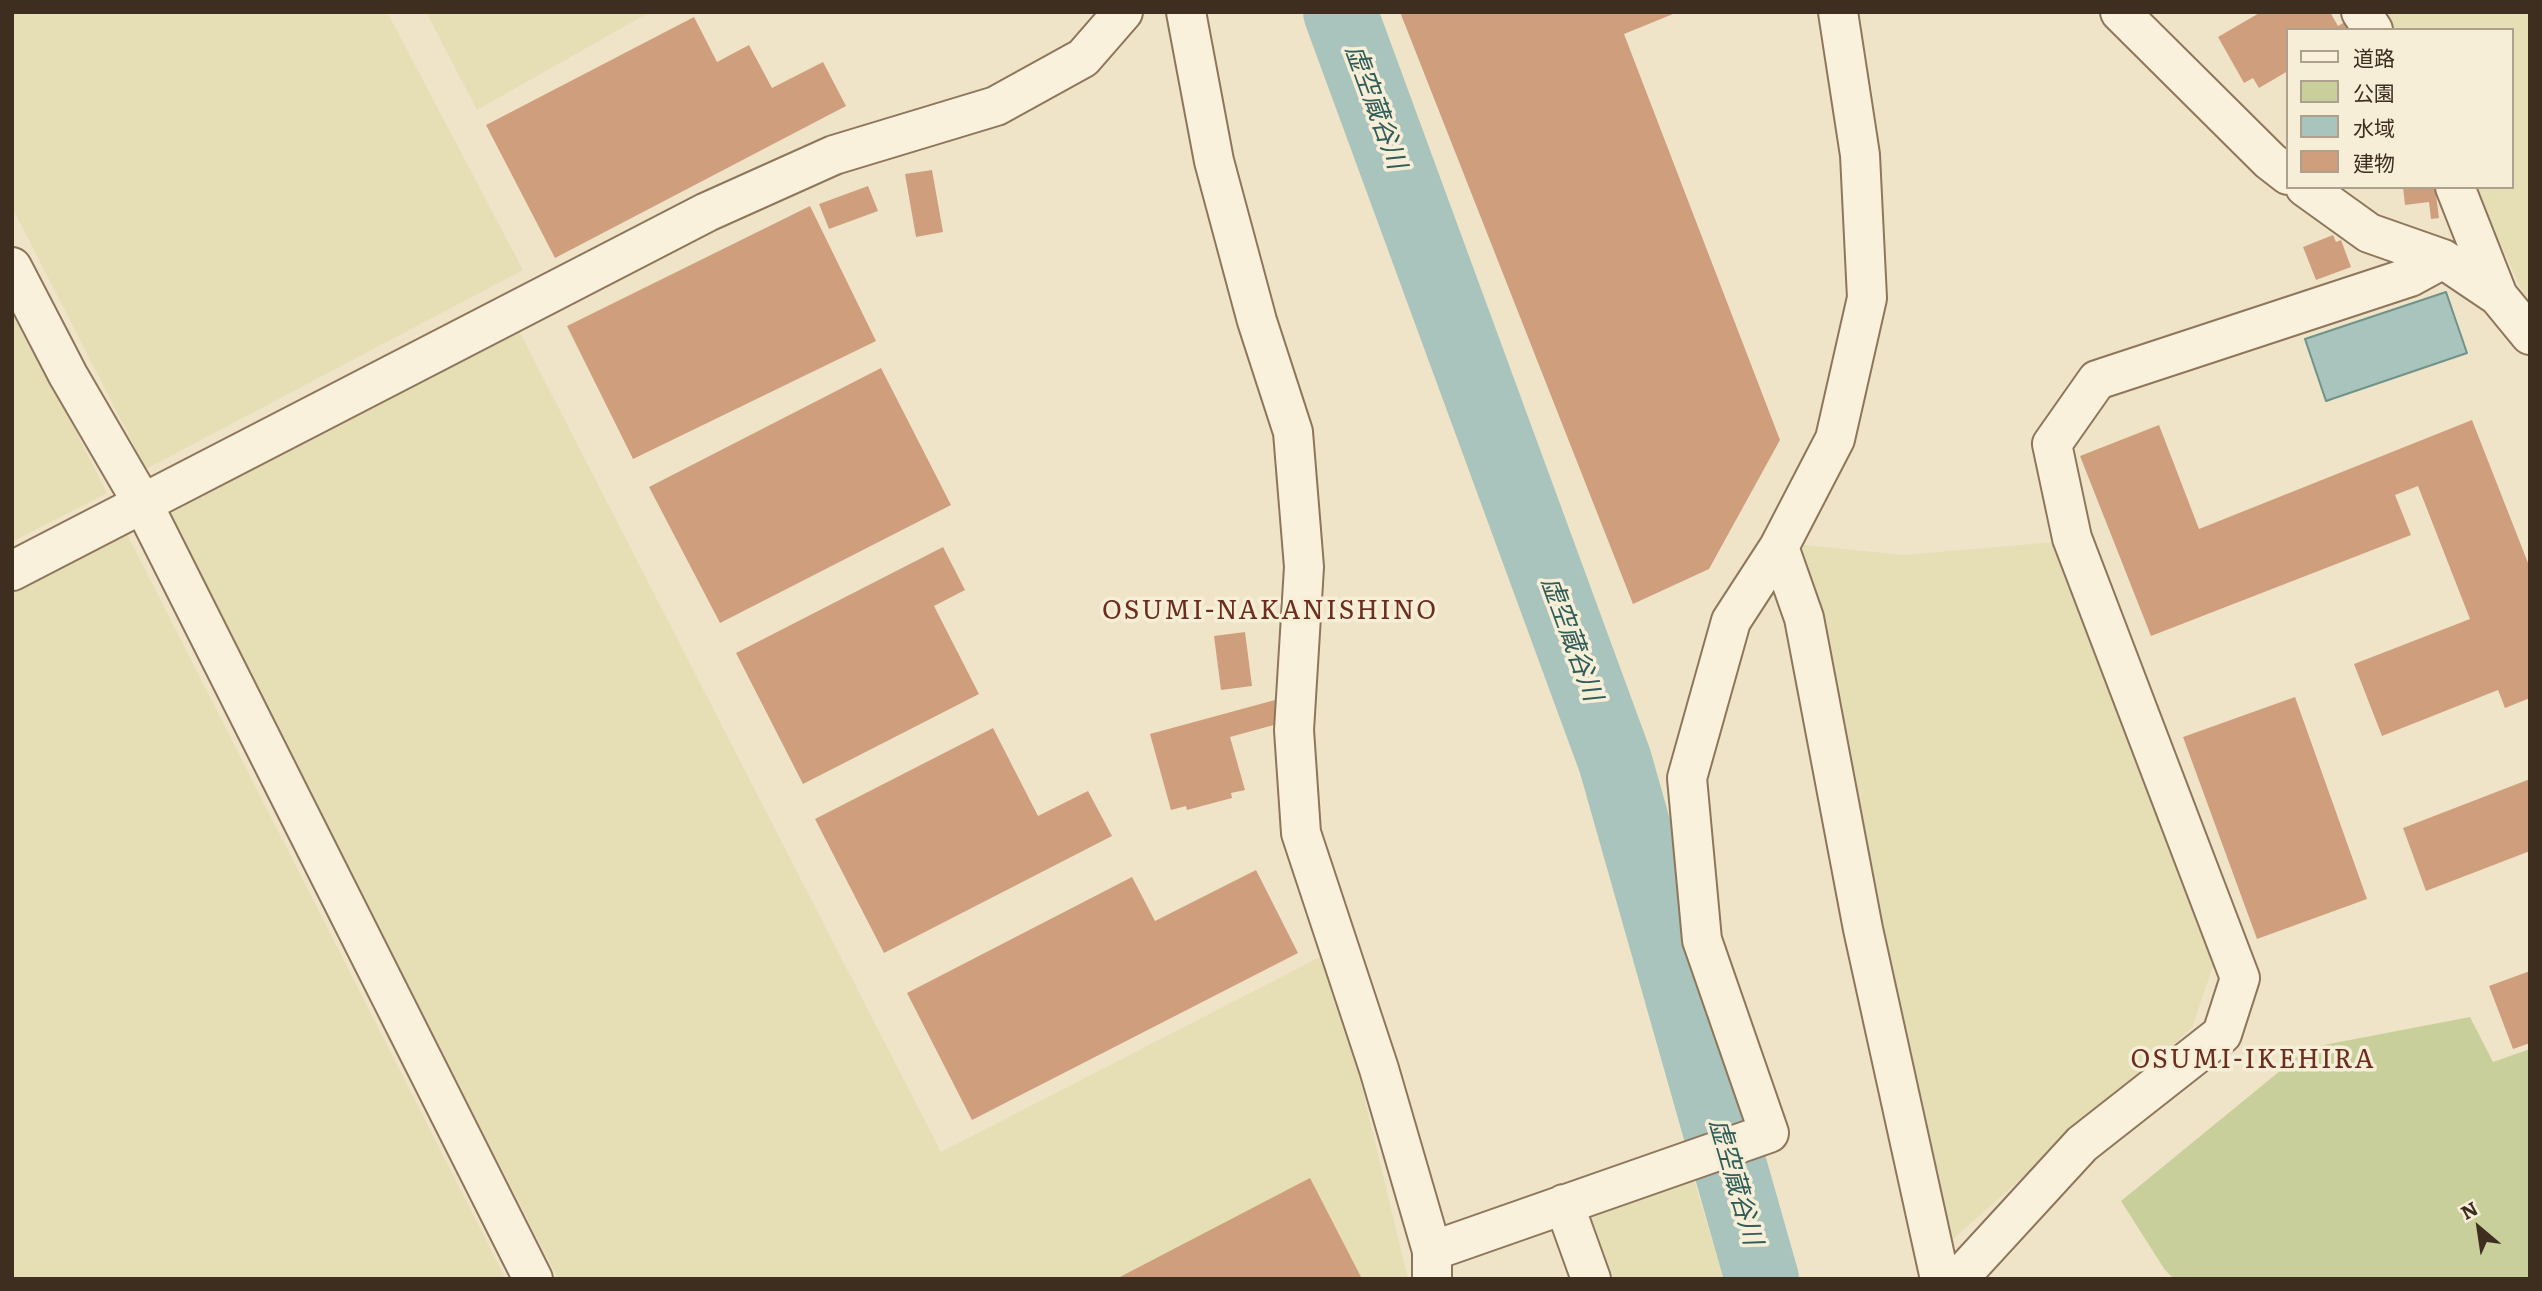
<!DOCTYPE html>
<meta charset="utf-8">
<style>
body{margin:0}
#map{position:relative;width:2542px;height:1291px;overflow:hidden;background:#f0e4c8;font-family:Literata,"Noto Sans JP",serif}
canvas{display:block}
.frame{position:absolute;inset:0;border:14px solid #3d2e20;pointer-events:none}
.legend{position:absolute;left:2286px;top:28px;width:228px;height:161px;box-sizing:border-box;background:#f7eed8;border:2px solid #ada18e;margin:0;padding:9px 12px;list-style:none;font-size:21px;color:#3d2e20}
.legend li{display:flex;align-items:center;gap:14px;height:35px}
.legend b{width:35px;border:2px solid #ada18e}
.north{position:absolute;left:2444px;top:1193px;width:70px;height:70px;-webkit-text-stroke:5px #f7eed8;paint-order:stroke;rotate:331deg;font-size:19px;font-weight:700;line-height:28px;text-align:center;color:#3d2e20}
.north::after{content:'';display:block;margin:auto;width:24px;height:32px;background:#3d2e20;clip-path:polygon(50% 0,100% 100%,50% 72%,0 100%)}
</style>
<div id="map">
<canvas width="2542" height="1291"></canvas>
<div class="frame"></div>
<ul class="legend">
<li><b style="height:9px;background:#faf1dc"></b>道路</li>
<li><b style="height:19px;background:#c9cf9b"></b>公園</li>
<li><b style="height:19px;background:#a9c4bc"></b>水域</li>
<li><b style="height:19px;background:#cf9f7d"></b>建物</li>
</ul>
<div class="north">N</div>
</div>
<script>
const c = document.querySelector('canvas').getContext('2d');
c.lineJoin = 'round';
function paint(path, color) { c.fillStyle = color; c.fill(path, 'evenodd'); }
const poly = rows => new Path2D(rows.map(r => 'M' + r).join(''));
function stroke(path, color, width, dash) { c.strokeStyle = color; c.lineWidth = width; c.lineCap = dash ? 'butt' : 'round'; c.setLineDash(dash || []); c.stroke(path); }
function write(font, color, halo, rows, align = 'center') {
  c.font = font + ' Literata,"Noto Sans JP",serif'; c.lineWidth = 7; c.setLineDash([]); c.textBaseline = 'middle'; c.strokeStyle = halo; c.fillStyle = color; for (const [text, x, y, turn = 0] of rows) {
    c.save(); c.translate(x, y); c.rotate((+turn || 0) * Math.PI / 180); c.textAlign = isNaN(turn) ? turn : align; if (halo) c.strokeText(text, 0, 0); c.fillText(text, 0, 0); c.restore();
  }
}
paint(poly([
 [12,12,387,12,523,270,146,469,12,207],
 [426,12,650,12,477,110],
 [2374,12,2530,12,2530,309,2475,187,2512,187,2512,30,2385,30],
 [12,306,107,493,12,542],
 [517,327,941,1152,1326,954,1336,980,1408,1279,558,1279,168,515],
 [127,534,506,1279,12,1279,12,592],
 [2055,542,2214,963,2192,1028,1945,1246,1793,544,1904,555],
 [1691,1171,1724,1279,1610,1279,1584,1197]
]), '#e6deb5');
paint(poly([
 [2470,1017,2493,1062,2530,1049,2530,1279,2174,1279,2165,1270,2121,1201,2308,1048]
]), '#c9cf9b');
const water = poly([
 [2446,292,2467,353,2326,401,2305,339,2446,292]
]);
paint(water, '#a9c4bc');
stroke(water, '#6f938a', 2);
stroke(poly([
 [1340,12,1615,761,1762,1279]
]), '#a9c4bc', 74);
paint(poly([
 [1400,12,1678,12,1624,34,1780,440,1709,569,1633,604],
 [2261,12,2330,12,2338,26,2350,19,2355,30,2288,30,2288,71,2259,88,2253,78,2244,83,2218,37],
 [694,17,717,62,749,45,772,88,823,62,846,106,555,258,486,125],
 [932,170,943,232,916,237,905,174],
 [868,186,878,211,829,229,819,204],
 [2403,187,2435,187,2439,218,2431,219,2429,202,2405,205],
 [810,206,876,341,633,459,567,326],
 [2333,235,2336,242,2341,240,2351,267,2316,280,2303,247],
 [881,368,951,505,720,623,649,487],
 [2472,420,2530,568,2530,698,2505,708,2498,690,2382,736,2354,664,2470,619,2418,486,2395,495,2411,535,2151,636,2080,456,2159,425,2199,529],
 [943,547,965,590,934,606,979,694,803,784,736,653],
 [1245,632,1252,686,1221,690,1214,636],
 [2295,697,2367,899,2257,939,2183,737],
 [1275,700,1281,723,1230,737,1245,790,1231,793,1232,798,1187,810,1186,806,1171,810,1150,734],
 [993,728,1038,816,1088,791,1112,836,884,953,815,819],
 [2530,779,2530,851,2426,891,2403,828],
 [1256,870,1298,953,972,1120,907,993,1132,877,1155,921],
 [2530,971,2530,1043,2513,1049,2489,986],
 [1310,1178,1362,1279,1116,1279]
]), '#cf9f7d');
const minor = poly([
 [1186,12,1214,161,1257,321,1293,432,1304,567,1294,730,1301,833,1379,1069,1432,1251,1432,1279],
 [2120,12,2270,161,2288,175],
 [2361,12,2373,30],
 [2305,187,2369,233,2443,259,2498,296,2530,335],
 [2455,187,2498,296],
 [12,267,68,375,143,504,533,1279],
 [1779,547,1804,618,1863,929,1940,1279],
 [12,571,707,212,834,155,996,106,1083,58,1123,12],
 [1564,1204,1591,1279],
 [1432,1251,1769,1133,1702,940,1687,778,1731,621,1779,547,1835,439,1867,298,1860,155,1838,12],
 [1958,1279,2082,1144,2222,1034,2240,978,2072,538,2052,444,2097,380,2410,277,2443,259]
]);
stroke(minor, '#8d765c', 42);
stroke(minor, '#faf1dc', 38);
write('italic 26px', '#2f5d5a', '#f7eed8', [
 ["虚空蔵谷川",1375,107,70],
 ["虚空蔵谷川",1571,639,70],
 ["虚空蔵谷川",1735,1182,74]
]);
c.letterSpacing = '2px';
write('26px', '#6b2e1e', '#f7eed8', [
 ["OSUMI-NAKANISHINO",1270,611],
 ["OSUMI-IKEHIRA",2253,1060]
]);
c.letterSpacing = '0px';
</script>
